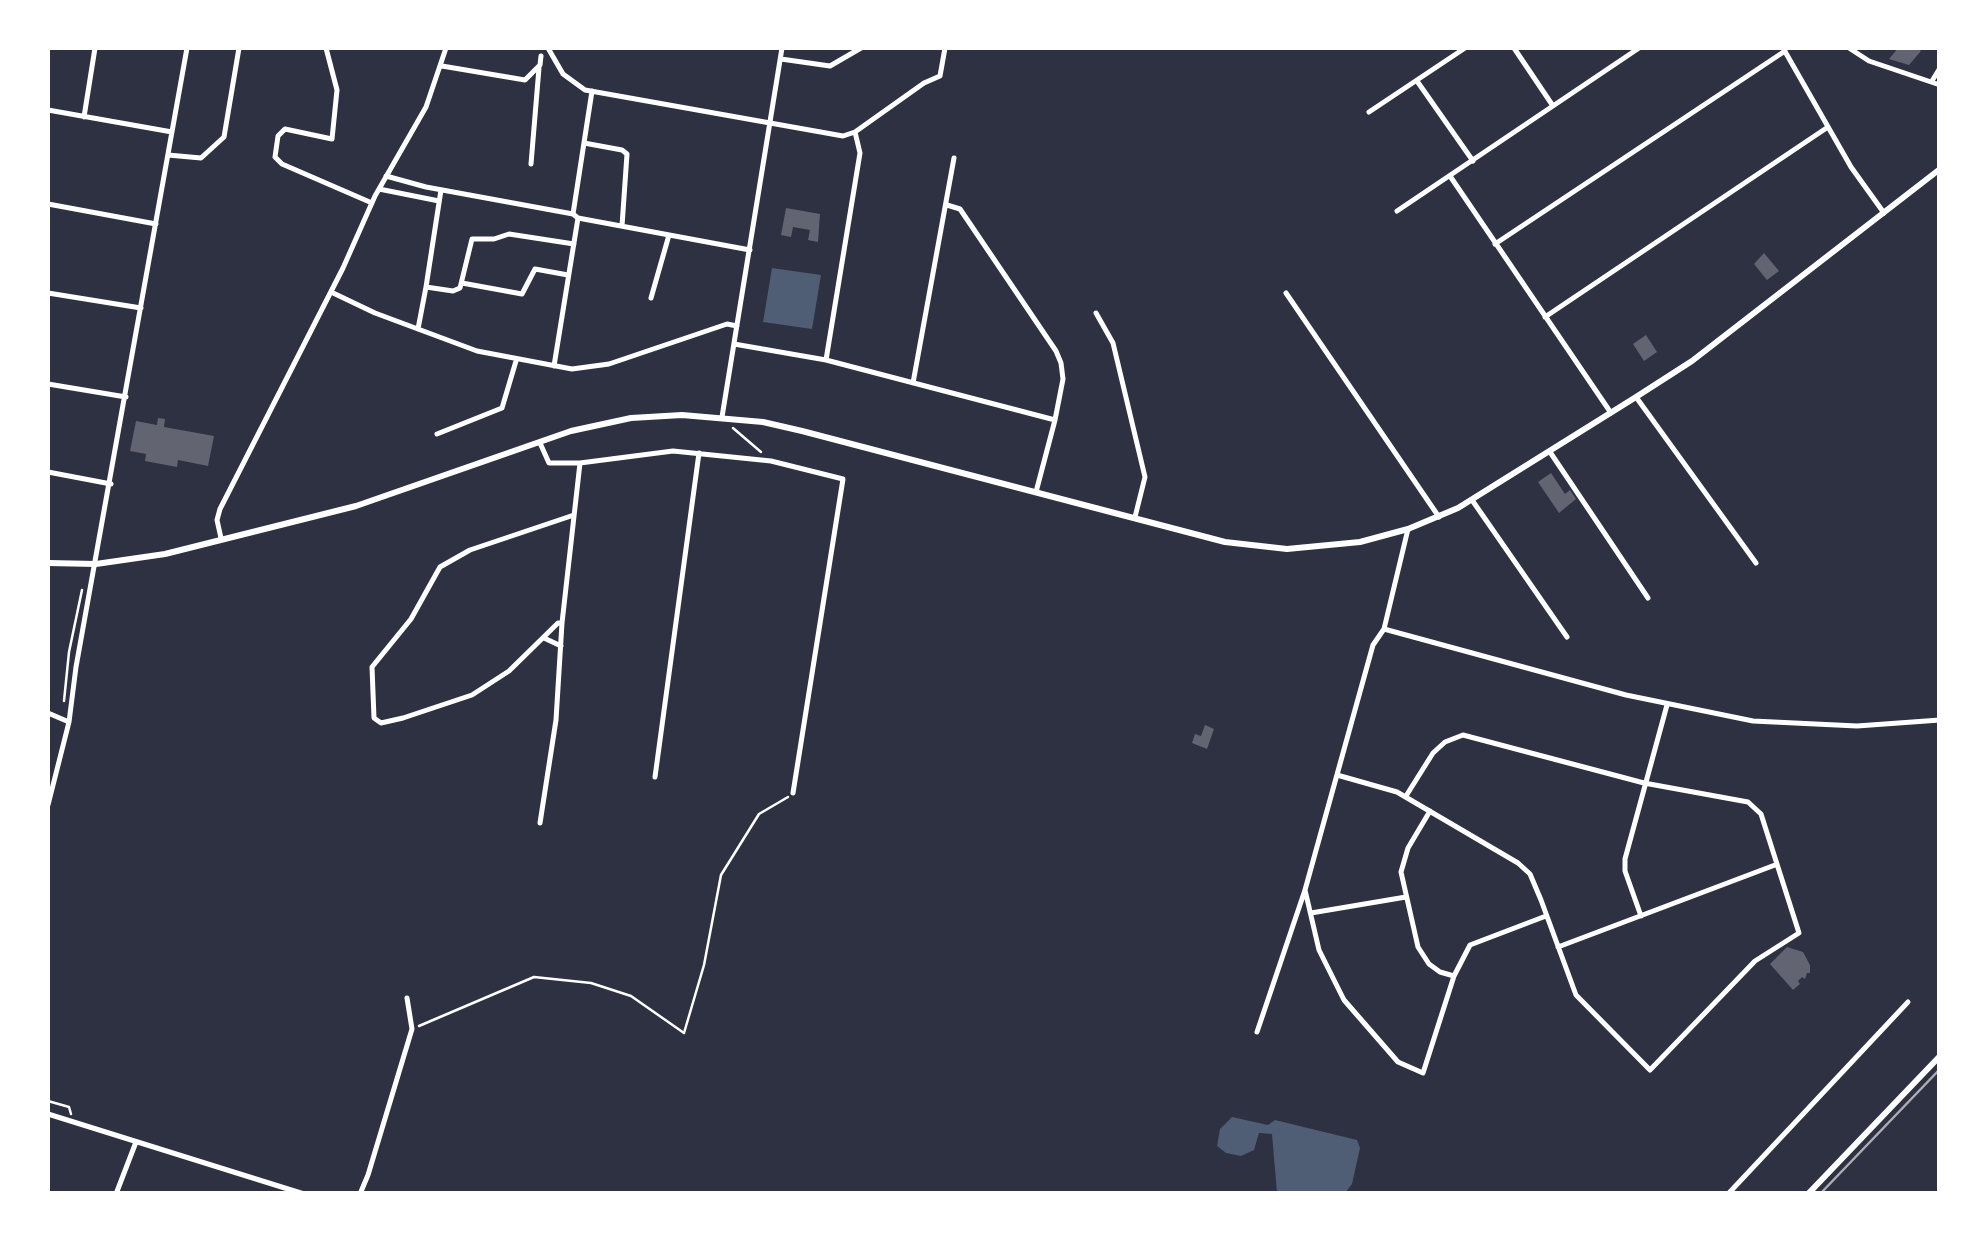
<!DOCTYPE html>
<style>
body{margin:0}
#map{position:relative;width:1987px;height:1241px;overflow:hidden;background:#2d3142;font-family:"Fira Sans Condensed",sans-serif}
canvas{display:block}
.frame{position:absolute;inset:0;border:50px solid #fff;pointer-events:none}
</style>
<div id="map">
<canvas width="1987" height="1241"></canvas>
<div class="frame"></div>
</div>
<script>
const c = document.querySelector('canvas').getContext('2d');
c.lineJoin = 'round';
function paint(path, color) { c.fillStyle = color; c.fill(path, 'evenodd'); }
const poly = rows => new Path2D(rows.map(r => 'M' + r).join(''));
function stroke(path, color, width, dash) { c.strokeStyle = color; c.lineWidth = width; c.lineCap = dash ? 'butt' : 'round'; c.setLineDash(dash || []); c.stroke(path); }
paint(poly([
 [772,268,821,275,812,329,763,322],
 [1232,1117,1268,1125,1275,1120,1357,1140,1360,1148,1352,1184,1345,1193,1277,1193,1272,1134,1259,1133,1254,1150,1241,1156,1226,1153,1217,1146,1220,1129]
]), '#4f5d75');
paint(poly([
 [1898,48,1917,48,1921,51,1909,65,1889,59],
 [786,208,820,214,818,242,808,240,810,230,793,227,791,237,781,235],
 [1764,253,1779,271,1767,280,1754,264],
 [1646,335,1657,352,1644,361,1633,344],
 [158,418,165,419,164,427,214,436,208,466,178,460,177,467,145,461,146,454,130,451,136,421,157,425],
 [1551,473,1565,494,1570,490,1576,499,1559,513,1538,482],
 [1205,725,1214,729,1207,749,1192,743,1195,734,1201,736],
 [1787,947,1803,952,1810,965,1810,973,1807,973,1805,979,1802,977,1798,981,1800,984,1793,990,1770,964]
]), '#626471');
stroke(poly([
 [733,428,761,452],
 [64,701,69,652,82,590],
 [419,1026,534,977,591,983,631,996,684,1033,704,965,721,875,759,814,788,797],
 [48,1101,69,1107,71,1114]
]), '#fff', 2.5);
stroke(poly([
 [326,48,337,90,332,139,285,129,278,136,275,157,282,164,372,203],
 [548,48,563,74,585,90,843,136,855,132,924,83,940,76,945,48],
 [1514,48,1553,106],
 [1783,48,1851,167,1884,213],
 [1849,48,1869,61,1940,85],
 [781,59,830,66,861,48],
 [442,66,525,80,540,65,541,56],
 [1417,81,1473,161],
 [1932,81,1940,68],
 [48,110,172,132],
 [1369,112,1465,48],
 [84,117,95,48],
 [584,143,622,150,627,154,622,226],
 [168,155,201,158,224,137,239,48],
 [531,164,539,68],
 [386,176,426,187,573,214],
 [1450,176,1611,413],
 [379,189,439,201],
 [48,204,156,224],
 [947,205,960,209,1056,351,1061,363,1063,379,1055,420,1036,492],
 [1397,211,1639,48],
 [578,218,750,250],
 [1495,244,1785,51],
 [462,283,522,294,535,269,568,275],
 [426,287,441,190],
 [331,292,375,313,477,351,572,369,609,364,727,324,737,326],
 [48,293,141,308],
 [1286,293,1439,517],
 [651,298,669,235],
 [1096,313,1113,343,1145,477,1135,517],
 [1545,317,1828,127],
 [418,329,426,287,453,291,460,288,472,239,494,239,509,234,574,244],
 [734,344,826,360,1055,420],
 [826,360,860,153,855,132],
 [554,366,578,218,573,214,592,91],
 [913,383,954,158],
 [48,384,126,397],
 [1636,397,1756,563],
 [722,417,782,48],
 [437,434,502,408,516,361],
 [540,443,549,463,580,463,562,623,556,720,540,823],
 [1550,452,1648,598],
 [580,463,673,451,771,461,843,479,793,793],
 [48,472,111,484],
 [1472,500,1567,637],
 [221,538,217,520,220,509,343,268,375,196,426,107,446,48],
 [562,623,558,623,509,671,472,695,403,718,381,723,374,718,372,667,411,619,440,567,470,550,574,515],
 [1384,629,1626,695,1753,721,1857,726,1940,720],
 [544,638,561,646],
 [48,713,69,722],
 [1337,775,1397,792,1518,863,1530,874,1541,900,1576,995,1650,1070,1755,961,1799,933,1761,814,1748,802,1644,783,1463,735,1445,742,1433,753,1406,796],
 [655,777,699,453],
 [48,805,69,722,76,667,187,48],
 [1430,811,1408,848,1401,872,1418,947,1429,964,1440,972,1454,976],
 [1305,890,1319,950,1344,1000,1398,1062,1423,1073,1454,976,1470,945,1546,916],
 [1311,913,1406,897],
 [1641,916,1625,871,1625,859,1667,705],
 [1558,947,1775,865],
 [1257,1032,1305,890,1373,645,1384,629,1408,529],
 [48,1114,304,1194],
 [116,1194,136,1142],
 [360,1194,368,1175,412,1029,407,998],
 [1728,1194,1908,1002]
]), '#fff', 5);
stroke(poly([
 [48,563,96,564,165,554,356,506,571,431,631,418,682,415,763,422,802,431,1225,542,1287,549,1360,542,1408,529,1458,508,1636,397,1692,361,1940,169],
 [1808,1194,1940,1056]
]), '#fff', 6);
stroke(poly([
 [1820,1194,1940,1069]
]), '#abadb3', 2.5);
</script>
